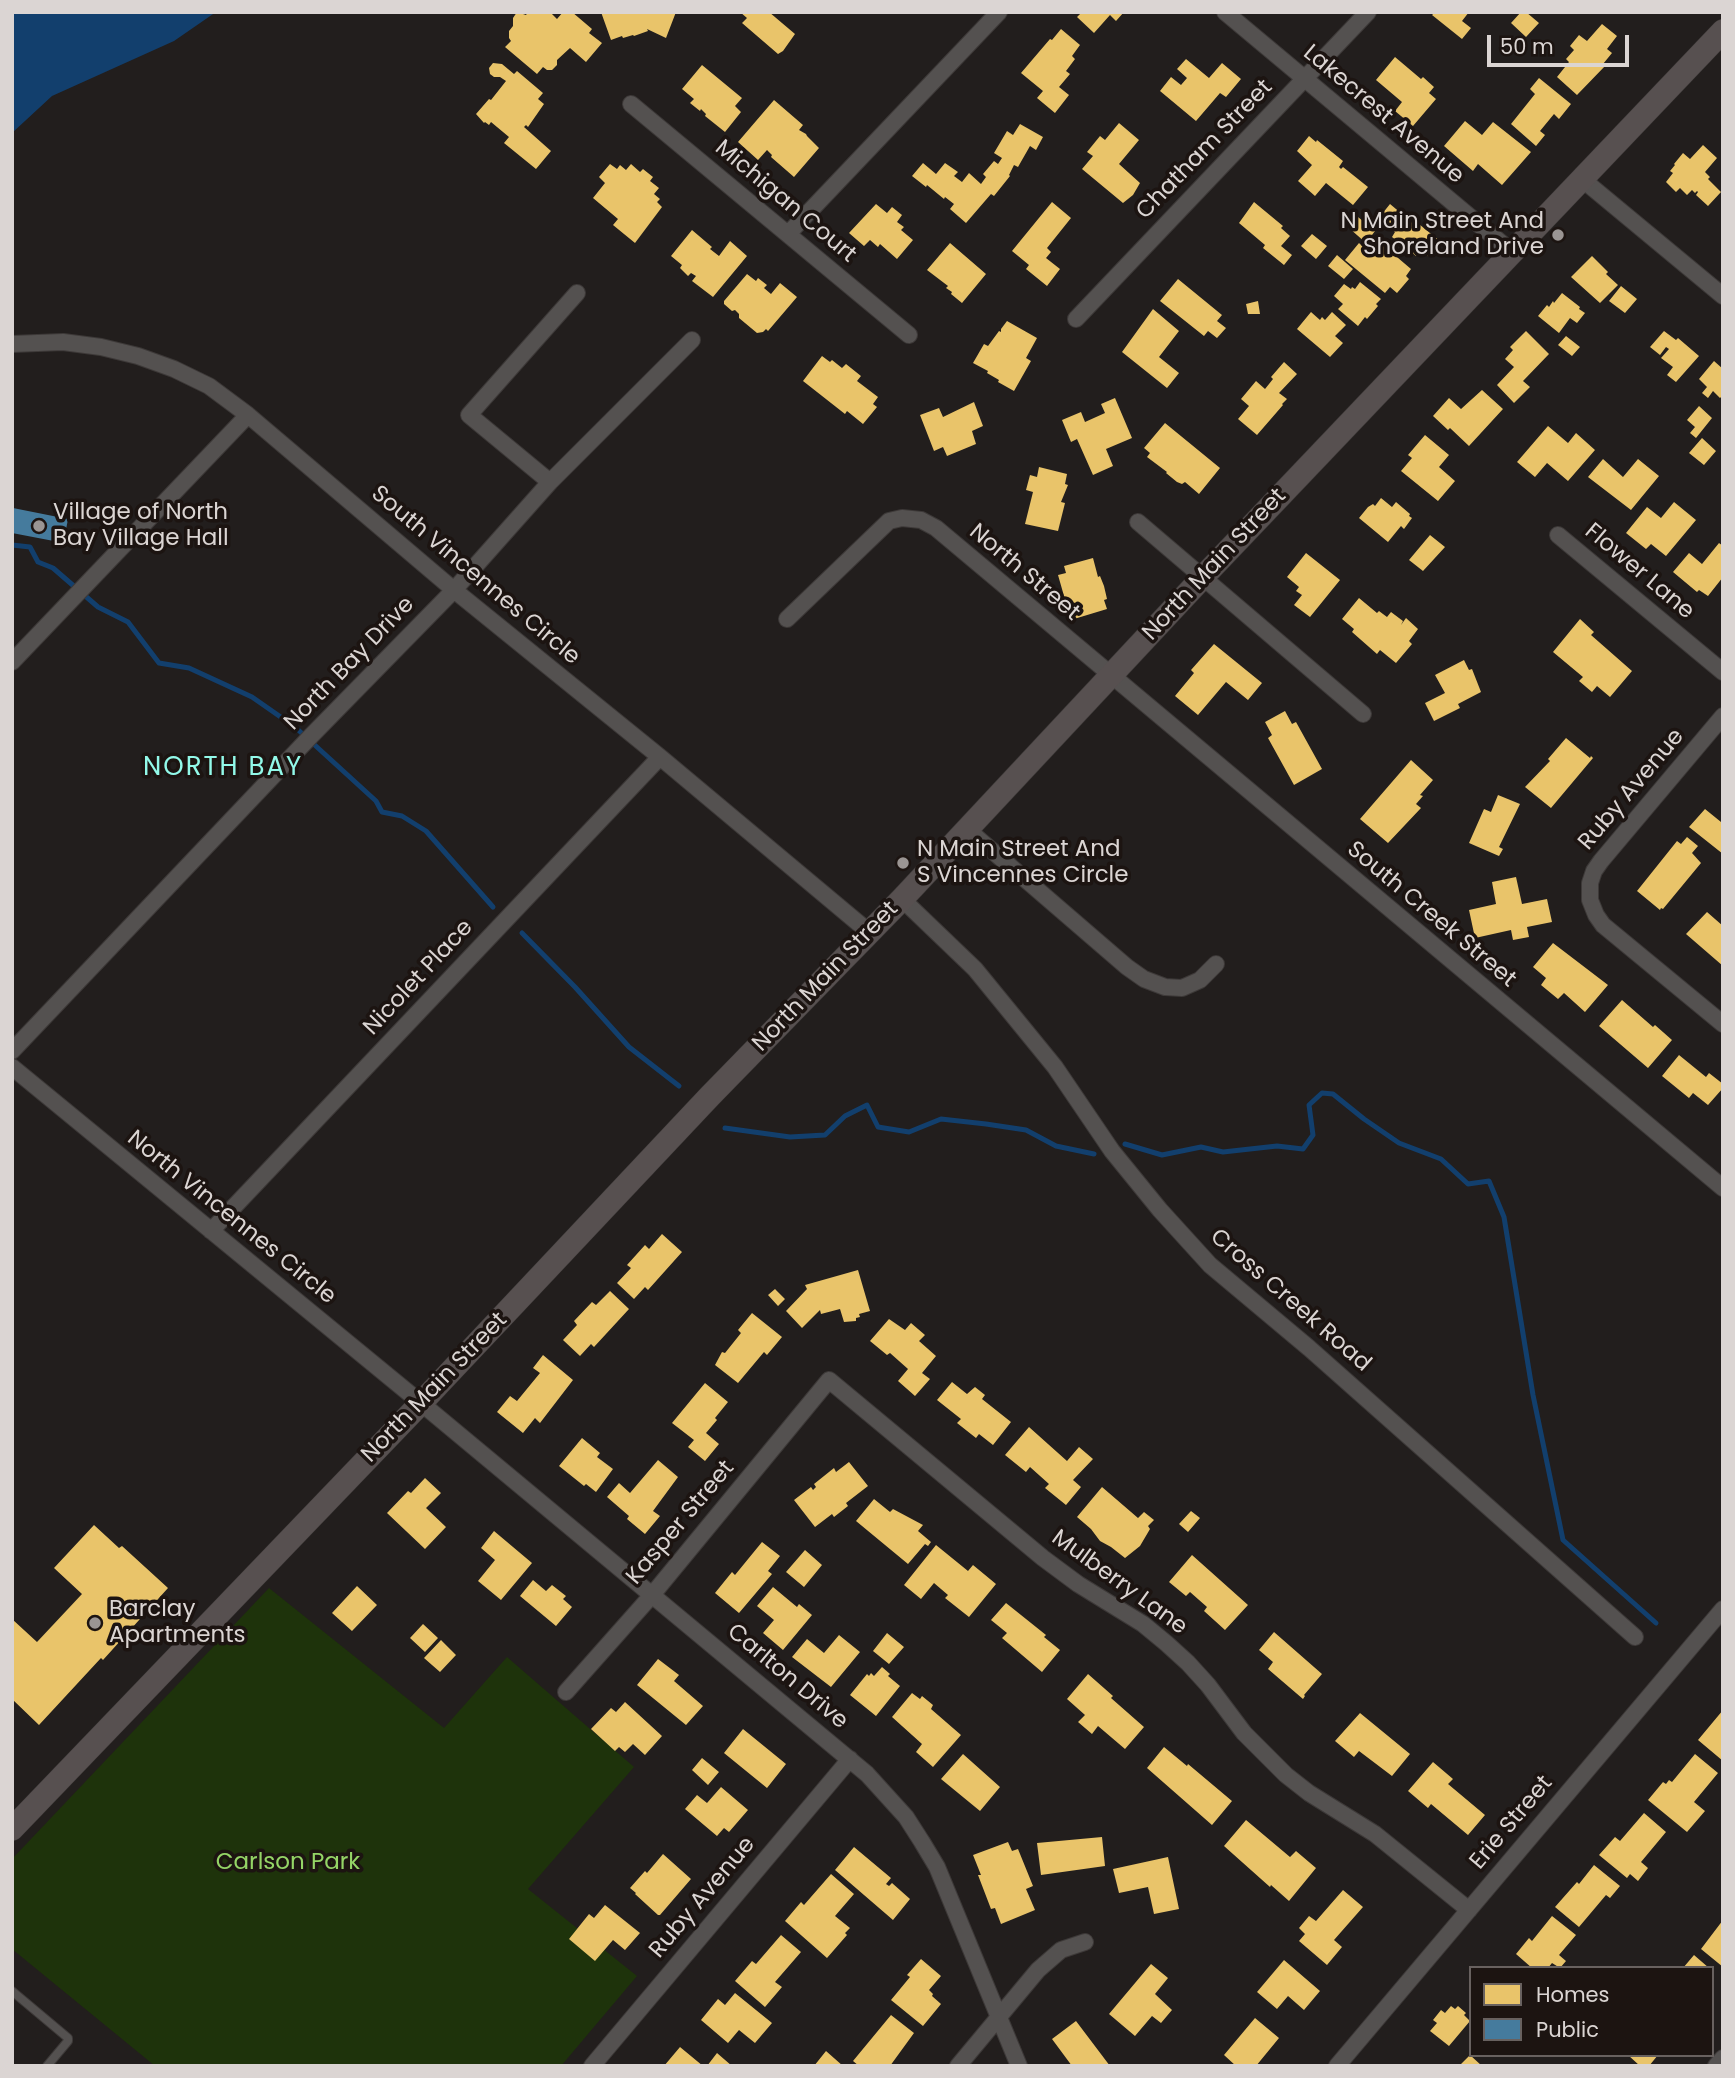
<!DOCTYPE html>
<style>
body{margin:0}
#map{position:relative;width:1735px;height:2078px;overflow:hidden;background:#221e1d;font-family:Poppins,sans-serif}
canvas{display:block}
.frame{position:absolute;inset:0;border:14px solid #dbd5d3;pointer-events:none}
.legend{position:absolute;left:1469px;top:1966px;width:245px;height:91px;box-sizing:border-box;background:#1c1411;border:2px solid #68615f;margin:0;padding:9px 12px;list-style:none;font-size:21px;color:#dbd5d3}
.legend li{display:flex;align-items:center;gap:14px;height:35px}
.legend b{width:35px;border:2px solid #68615f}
.scale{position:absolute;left:1487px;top:35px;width:142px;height:32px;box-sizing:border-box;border:4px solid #dbd5d3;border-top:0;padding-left:9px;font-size:21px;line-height:24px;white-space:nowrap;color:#dbd5d3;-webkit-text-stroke:5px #1c1411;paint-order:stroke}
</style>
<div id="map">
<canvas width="1735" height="2078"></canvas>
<div class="frame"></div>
<ul class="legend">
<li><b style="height:19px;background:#e9c46a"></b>Homes</li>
<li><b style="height:19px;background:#457b9d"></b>Public</li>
</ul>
<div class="scale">50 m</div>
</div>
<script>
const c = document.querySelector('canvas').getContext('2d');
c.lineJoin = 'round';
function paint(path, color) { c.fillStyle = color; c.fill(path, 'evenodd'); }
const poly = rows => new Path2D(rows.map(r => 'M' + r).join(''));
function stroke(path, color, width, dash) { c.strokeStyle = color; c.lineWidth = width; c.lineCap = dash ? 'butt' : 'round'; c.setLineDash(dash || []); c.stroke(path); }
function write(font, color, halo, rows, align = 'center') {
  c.font = font + ' Poppins,sans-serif'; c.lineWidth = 7; c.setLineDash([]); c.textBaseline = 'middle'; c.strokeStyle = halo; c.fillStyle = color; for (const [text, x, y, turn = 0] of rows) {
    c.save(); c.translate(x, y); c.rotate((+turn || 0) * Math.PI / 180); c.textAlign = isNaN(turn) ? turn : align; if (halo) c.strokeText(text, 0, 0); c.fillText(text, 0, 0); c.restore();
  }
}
paint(poly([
 [269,1588,444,1728,507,1657,634,1767,528,1889,637,1976,561,2066,155,2066,12,1949,12,1859]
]), '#1e330b');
paint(poly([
 [12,12,216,12,174,41,52,96,12,133]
]), '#123f6d');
paint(poly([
 [517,12,526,15,528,12,550,12,557,19,563,12,572,12,592,29,589,33,602,43,586,62,570,48,557,60,557,65,552,70,547,70,543,67,537,74,505,47,511,41,509,38,509,31,513,26,513,18],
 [601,12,676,12,666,38,647,29,648,31,634,36,633,35,623,38,622,36,611,40],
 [740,12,769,12,795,34,783,51,778,54,742,23,747,18],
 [1082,12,1124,12,1116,21,1110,15,1094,33,1077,17],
 [1435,12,1469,12,1462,21,1471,28,1462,39,1432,15],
 [1521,12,1526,12,1539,23,1526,37,1511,23],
 [1602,24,1617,36,1607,49,1612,53,1603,64,1606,65,1577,95,1557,77,1569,62,1566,59,1574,50,1570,46,1579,35,1587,41],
 [1061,29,1080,45,1072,56,1075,59,1066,71,1070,74,1059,87,1069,95,1055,113,1037,98,1043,91,1021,73,1050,39,1052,40],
 [1395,57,1421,79,1423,77,1434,87,1429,93,1436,99,1413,126,1395,111,1402,102,1376,80],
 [1186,59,1209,78,1222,63,1241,79,1226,97,1220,93,1196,121,1160,91,1171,77,1181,85,1187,78,1177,69],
 [493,63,502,64,514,74,517,71,543,93,538,99,544,104,528,127,526,125,524,127,551,151,536,169,504,143,509,137,491,122,489,125,485,122,484,123,476,114,489,99,491,100,506,81,500,77,494,77,490,74,489,68],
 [702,65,742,98,735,106,741,112,725,132,705,116,706,114,701,109,700,111,690,103,694,99,682,89],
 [1539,78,1571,104,1559,119,1554,114,1540,131,1545,135,1536,146,1511,124,1535,94,1530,89],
 [774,100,803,125,799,130,806,134,807,136,819,148,794,177,771,157,772,155,767,150,758,160,738,142],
 [1465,121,1482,135,1493,122,1531,152,1502,185,1478,164,1473,171,1444,146],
 [1119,123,1139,140,1119,164,1140,183,1133,195,1123,203,1082,169,1093,156,1087,152,1100,136,1105,140],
 [1020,124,1043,137,1036,150,1030,146,1018,167,1014,165,1009,175,1010,176,994,196,991,194,966,223,950,209,954,204,945,197,944,199,927,185,926,187,912,176,923,163,936,174,945,163,958,172,954,176,962,182,969,173,981,184,986,177,983,174,994,161,998,164,1002,158,994,153,1007,131,1013,135],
 [1309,136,1316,142,1317,140,1343,161,1339,167,1341,169,1343,167,1368,187,1353,205,1326,183,1315,196,1298,181,1312,165,1297,151],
 [1703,145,1717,158,1705,172,1710,177,1708,179,1721,192,1708,206,1696,195,1698,192,1697,191,1695,193,1692,190,1687,195,1680,188,1676,192,1666,182,1673,173,1670,171,1675,165,1674,164,1683,153,1690,159],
 [610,164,617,169,620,165,626,170,631,164,640,172,643,169,653,177,650,181,659,188,654,194,660,199,657,202,662,207,635,243,613,225,618,219,593,198,605,183,599,177],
 [1052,202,1071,218,1047,248,1051,252,1046,258,1060,269,1047,286,1026,269,1029,265,1012,251],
 [1254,202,1283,226,1281,228,1290,236,1281,246,1292,255,1284,265,1263,248,1265,245,1239,223],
 [876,204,887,213,892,207,902,215,897,222,904,227,901,230,913,240,897,259,880,244,878,247,870,240,864,246,849,233],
 [1390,204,1408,219,1404,223,1408,226,1414,220,1441,242,1429,257,1421,251,1416,256,1392,237,1395,232,1378,219],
 [1358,217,1375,231,1366,243,1349,228],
 [692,230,712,247,710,249,719,256,730,241,747,256,713,297,692,281,696,276,691,273,688,276,680,268,682,265,671,256],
 [1312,234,1327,246,1316,259,1301,246],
 [1367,242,1372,246,1376,242,1383,247,1384,246,1411,269,1406,276,1409,279,1397,293,1390,287,1385,293,1345,260,1359,243,1363,247],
 [950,243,986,274,962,303,951,294,952,292,946,288,948,286,927,270],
 [1337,255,1353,269,1344,279,1328,266],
 [1592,256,1608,272,1606,274,1618,285,1600,303,1571,277],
 [747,274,756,281,758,278,767,285,764,288,771,294,780,283,797,297,768,331,766,329,763,332,757,333,739,318,739,314,735,310,732,311,724,304,724,301],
 [1178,279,1222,315,1217,321,1226,328,1217,338,1208,331,1204,336,1160,301],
 [1360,282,1381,299,1376,304,1378,306,1367,319,1365,317,1358,326,1338,309,1343,304,1334,296,1344,284,1351,289,1352,287,1355,289],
 [1621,286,1637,299,1625,313,1609,301],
 [1562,293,1580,307,1579,309,1585,313,1577,323,1570,318,1559,333,1538,316,1547,305,1549,307,1553,301,1554,303],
 [1258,301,1260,314,1248,314,1246,304],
 [1153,309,1179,331,1159,357,1179,373,1167,388,1122,352],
 [1311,312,1320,320,1322,317,1325,320,1332,312,1346,325,1335,336,1343,343,1330,357,1297,329],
 [1007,321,1037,338,1026,358,1031,361,1014,391,998,382,999,380,987,373,988,371,973,363,984,344,988,346,999,331,1001,332,1001,329],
 [1526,331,1549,354,1523,381,1530,387,1514,403,1497,385,1514,367,1505,359,1513,350,1510,347],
 [1664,331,1676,340,1678,338,1699,356,1676,382,1667,375,1673,367,1661,358,1669,349,1666,347,1660,355,1650,347],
 [1566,336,1580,347,1572,356,1558,345],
 [822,356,830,362,832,360,842,368,846,364,861,376,857,381,878,397,873,404,877,407,863,424,847,411,845,414,803,381],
 [1714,361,1723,369,1723,395,1720,398,1713,391,1708,398,1702,393,1707,387,1699,379],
 [1284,362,1297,374,1279,393,1287,399,1282,404,1283,405,1257,435,1238,419,1249,406,1241,399,1256,381,1265,389,1273,379,1271,377],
 [1482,390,1503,409,1469,446,1450,428,1448,430,1433,416,1449,398,1461,409],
 [1115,398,1132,438,1106,449,1113,466,1093,475,1077,439,1071,442,1062,420,1081,412,1085,422,1105,413,1101,404],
 [974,402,983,426,972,431,976,444,947,456,943,447,934,451,920,415,939,408,943,417],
 [1699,406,1712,418,1696,438,1690,433,1695,427,1687,420],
 [1165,423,1220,468,1199,494,1185,482,1182,484,1177,482,1166,473,1167,472,1147,457,1150,453,1144,448],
 [1548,426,1568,443,1576,433,1595,450,1568,481,1547,463,1535,477,1517,462],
 [1425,435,1449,455,1439,467,1455,481,1438,501,1401,471,1412,458,1408,455],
 [1702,438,1716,451,1704,465,1689,453],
 [1603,459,1623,477,1638,459,1659,476,1631,510,1588,477],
 [1039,467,1067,474,1065,484,1068,485,1061,502,1065,503,1058,531,1025,524,1033,492,1026,490,1030,475,1037,477],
 [1381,498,1392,507,1396,502,1410,514,1409,516,1412,518,1404,529,1401,526,1388,542,1359,518,1368,507,1373,504,1375,506],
 [1674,502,1696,520,1666,556,1651,544,1646,549,1626,533,1647,507,1661,518],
 [1430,535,1445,547,1423,571,1409,560],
 [1719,543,1723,546,1723,577,1708,596,1699,590,1697,592,1673,572,1689,553,1702,564],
 [1306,553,1340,580,1310,617,1294,605,1302,595,1296,591,1299,587,1287,577],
 [1093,558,1098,577,1100,576,1104,586,1107,599,1104,600,1107,609,1074,619,1070,602,1066,603,1058,575,1066,573,1064,566],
 [1359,598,1377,613,1379,611,1387,617,1391,612,1403,621,1401,625,1406,618,1418,629,1409,641,1412,644,1396,663,1380,650,1377,654,1352,632,1354,629,1342,619],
 [1580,619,1594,632,1591,635,1632,671,1610,697,1597,686,1592,692,1579,681,1583,677,1553,652],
 [1214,644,1262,683,1248,700,1226,682,1198,715,1175,696,1194,673,1191,670],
 [1464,660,1469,670,1472,669,1481,692,1458,704,1460,708,1434,721,1425,703,1445,693,1435,675],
 [1285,711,1292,724,1296,722,1322,769,1294,785,1268,738,1272,735,1265,722],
 [1566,738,1590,758,1591,756,1593,758,1551,808,1525,787,1550,761,1548,759],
 [1411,760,1433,780,1420,795,1423,796,1416,804,1421,808,1388,843,1360,819],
 [1498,795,1520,804,1499,847,1503,849,1499,856,1469,843,1484,809,1491,812],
 [1705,809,1721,822,1723,820,1723,854,1689,827],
 [1687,837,1698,846,1692,853,1701,863,1663,909,1661,908,1660,910,1637,891,1677,841,1681,844],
 [1516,877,1522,904,1547,899,1552,922,1527,927,1529,937,1513,940,1511,930,1475,938,1469,910,1496,904,1492,882],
 [1707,912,1723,926,1723,966,1686,934],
 [1553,943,1608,985,1585,1012,1564,993,1558,999,1541,985,1546,978,1533,967],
 [1622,1000,1653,1027,1655,1025,1672,1040,1648,1068,1599,1026],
 [1679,1055,1706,1077,1709,1073,1723,1084,1723,1088,1708,1105,1693,1093,1689,1098,1662,1076],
 [662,1234,682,1252,648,1290,645,1287,634,1299,617,1283,631,1268,627,1265,645,1245,649,1249],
 [858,1270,870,1311,859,1314,860,1317,856,1318,856,1321,844,1322,840,1309,821,1314,820,1310,802,1328,786,1311,807,1289,805,1285],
 [775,1289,785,1299,778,1306,768,1295],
 [610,1291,629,1309,594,1347,591,1344,580,1356,563,1340,577,1325,574,1321,592,1302,596,1305],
 [752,1313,782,1337,767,1355,764,1352,738,1383,715,1365,722,1352,725,1353,741,1333,738,1330],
 [889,1319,905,1330,911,1323,925,1335,919,1341,936,1356,922,1373,930,1379,915,1396,898,1381,908,1369,890,1353,887,1355,870,1341],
 [543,1355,573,1380,540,1423,535,1418,523,1433,497,1412,510,1396,517,1401,540,1373,533,1368],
 [952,1382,967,1394,975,1387,985,1395,982,1399,1011,1422,993,1445,979,1434,976,1438,957,1423,961,1419,937,1400],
 [705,1383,728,1402,715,1418,717,1420,706,1433,719,1444,705,1461,688,1447,694,1440,672,1423],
 [1029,1427,1067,1461,1079,1447,1093,1459,1073,1480,1081,1487,1066,1505,1045,1488,1049,1484,1030,1467,1026,1472,1005,1455],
 [582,1438,600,1453,597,1457,613,1469,596,1492,586,1484,584,1486,559,1466],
 [658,1460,678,1477,653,1511,660,1516,645,1534,627,1519,629,1516,607,1497,619,1483,630,1493],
 [849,1462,868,1486,846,1503,848,1506,834,1517,832,1514,815,1527,794,1500,811,1487,813,1490,816,1487,814,1484,834,1468,836,1472],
 [425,1478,441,1493,426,1508,446,1527,425,1549,387,1513,408,1491,411,1493],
 [1102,1487,1138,1518,1144,1512,1154,1520,1148,1526,1150,1529,1140,1546,1125,1558,1111,1547,1100,1541,1091,1529,1077,1517],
 [874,1499,890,1512,893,1509,923,1525,918,1531,931,1542,928,1546,925,1544,908,1564,856,1521],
 [1191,1511,1200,1518,1188,1532,1179,1524],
 [94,1525,119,1548,122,1546,168,1588,103,1660,101,1658,39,1725,12,1699,12,1619,37,1642,82,1594,54,1568],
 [494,1531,532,1563,501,1600,478,1581,495,1560,481,1548],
 [762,1542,780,1556,768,1571,772,1574,739,1613,715,1593,732,1572,735,1575],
 [936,1545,968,1571,973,1565,996,1584,969,1617,945,1598,948,1595,934,1583,921,1599,904,1585],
 [805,1550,822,1565,804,1587,786,1572],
 [1192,1555,1248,1605,1225,1630,1204,1611,1207,1607,1190,1592,1186,1596,1169,1582],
 [533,1580,546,1591,552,1585,566,1596,563,1599,572,1607,556,1626,520,1596],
 [357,1586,377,1605,352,1631,332,1613],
 [773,1587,797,1607,799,1604,812,1615,783,1650,763,1633,774,1620,757,1606],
 [1006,1603,1046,1635,1044,1637,1060,1650,1042,1672,1002,1638,1007,1633,991,1620],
 [423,1624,438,1638,425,1652,410,1638],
 [1274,1632,1322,1674,1304,1695,1305,1696,1303,1699,1268,1669,1273,1662,1259,1650],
 [887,1633,904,1647,889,1664,873,1651],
 [839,1635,860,1652,831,1687,792,1657,807,1639,824,1653],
 [441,1640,456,1655,440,1672,424,1658],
 [658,1659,679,1675,674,1681,703,1706,686,1725,637,1685],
 [882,1667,890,1674,888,1676,900,1686,876,1716,850,1695,867,1674,869,1676,871,1673,874,1676],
 [1088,1674,1113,1696,1111,1698,1144,1727,1125,1749,1098,1726,1092,1734,1078,1722,1085,1715,1067,1699],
 [912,1693,920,1699,922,1696,933,1705,931,1709,961,1735,933,1767,916,1752,922,1744,892,1717],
 [625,1702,662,1736,645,1755,633,1744,625,1752,619,1747,615,1751,591,1729,611,1708,616,1712],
 [1723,1710,1723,1761,1698,1740],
 [1360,1713,1410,1754,1392,1776,1359,1751,1354,1757,1335,1741],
 [743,1729,786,1764,767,1788,724,1753],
 [1164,1747,1187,1766,1188,1764,1232,1801,1212,1825,1147,1768],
 [963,1754,1000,1787,980,1811,941,1779],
 [1695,1754,1718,1773,1694,1802,1705,1811,1687,1832,1648,1800,1663,1782,1666,1784,1669,1780,1672,1782],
 [702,1758,719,1772,708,1785,692,1770],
 [1433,1762,1453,1779,1448,1784,1485,1815,1468,1835,1431,1804,1428,1808,1408,1791],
 [721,1787,748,1810,729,1832,724,1828,717,1836,685,1809,697,1795,707,1803],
 [1644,1813,1666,1832,1641,1862,1648,1868,1638,1881,1630,1874,1627,1878,1599,1855,1615,1837,1620,1841],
 [1246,1820,1290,1857,1296,1851,1316,1868,1289,1901,1271,1885,1270,1887,1224,1846],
 [1102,1837,1105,1866,1041,1875,1037,1843],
 [1008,1842,1012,1851,1018,1849,1033,1886,1026,1889,1035,1910,1001,1924,995,1908,991,1909,978,1875,981,1875,973,1855],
 [854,1847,891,1878,886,1884,889,1886,892,1883,910,1899,893,1920,835,1870],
 [663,1854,691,1879,660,1915,658,1915,635,1894,636,1893,630,1888,645,1871,647,1873],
 [1168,1857,1179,1909,1154,1914,1148,1887,1119,1893,1113,1869],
 [1594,1865,1620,1886,1610,1898,1606,1895,1579,1927,1555,1907,1577,1882,1579,1884],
 [831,1874,854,1894,835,1916,850,1928,845,1933,847,1935,827,1958,785,1921,801,1902,804,1905],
 [1343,1890,1363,1907,1334,1940,1342,1947,1327,1965,1299,1941,1305,1934,1299,1928,1309,1916,1316,1921],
 [605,1905,640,1933,625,1950,613,1940,595,1961,569,1939,589,1914,594,1918],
 [1552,1916,1576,1935,1559,1955,1566,1961,1560,1968,1552,1963,1548,1968,1532,1968,1516,1954,1529,1938,1532,1941],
 [1723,1920,1723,1967,1701,1949],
 [781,1935,801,1952,775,1982,782,1987,765,2007,735,1981,752,1961,756,1964],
 [1694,1955,1709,1968,1683,1968],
 [921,1959,941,1976,929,1990,933,1994,932,1996,941,2004,923,2026,891,2000,910,1977,907,1975],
 [1284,1960,1320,1991,1304,2010,1288,1996,1277,2009,1257,1992],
 [1151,1964,1168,1978,1155,1994,1172,2010,1161,2023,1152,2016,1135,2036,1109,2014],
 [735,1993,772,2023,755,2043,739,2030,728,2043,701,2020,718,1999,725,2005],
 [1451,2006,1455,2009,1458,2006,1466,2013,1464,2015,1470,2021,1449,2046,1430,2031,1437,2023,1433,2020,1441,2010,1445,2013],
 [891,2015,914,2033,890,2066,859,2066,853,2061],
 [1255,2018,1279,2038,1256,2066,1236,2066,1224,2055],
 [1076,2021,1110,2066,1072,2066,1052,2039],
 [680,2047,703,2066,664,2066],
 [826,2051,843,2066,814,2066],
 [717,2053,732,2066,707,2066],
 [1470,2055,1482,2066,1463,2066,1461,2064],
 [1628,2055,1658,2055,1649,2066,1640,2066]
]), '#e9c46a');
paint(poly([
 [13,508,68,519,65,535,61,534,59,542,12,533]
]), '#457b9d');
stroke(poly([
 [12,545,30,547,38,562,53,568,98,607,128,622,159,663,189,668,252,697,295,727,376,801,382,812,402,816,426,831,493,907],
 [522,933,575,987,629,1047,679,1086],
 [725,1128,790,1137,825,1135,845,1116,867,1105,878,1127,909,1132,941,1119,986,1124,1026,1130,1056,1146,1094,1154],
 [1125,1144,1162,1155,1201,1147,1223,1152,1277,1146,1303,1149,1313,1135,1309,1105,1322,1093,1333,1094,1364,1119,1399,1143,1441,1159,1468,1184,1489,1181,1504,1217,1533,1395,1563,1540,1656,1623]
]), '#123f6d', 5);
const service = poly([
 [12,1991,68,2038,68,2041,47,2066]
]);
const minor = poly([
 [1225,12,1512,252],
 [631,104,909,335],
 [1582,179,1723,296],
 [788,234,999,12],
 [1076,319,1368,12],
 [12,344,63,342,101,347,138,356,174,369,209,386,248,415,454,590,660,757,869,932],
 [550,482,469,415,577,293],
 [1138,522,1363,714],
 [1558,535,1723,672],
 [787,619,889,521,902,518,921,520,936,528,1723,1188],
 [12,662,248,415],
 [1723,716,1601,861,1594,871,1590,883,1590,900,1596,915,1603,925,1723,1024],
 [967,829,1127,967,1144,979,1165,987,1182,988,1200,980,1216,964],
 [902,899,975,969,1055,1067,1112,1151,1160,1210,1210,1265,1309,1348,1635,1637],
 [12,1051,311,736,454,590,550,482,692,340],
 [12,1067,421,1403,867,1774,906,1817,922,1842,937,1867,1019,2066],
 [211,1231,660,757],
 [566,1692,652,1595,829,1380,1043,1558,1078,1584,1143,1624,1166,1643,1188,1663,1208,1685,1244,1733,1286,1775,1309,1793,1375,1834,1469,1910],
 [592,2066,850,1759],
 [958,2066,1038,1970,1061,1950,1085,1942],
 [1337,2066,1723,1609],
 [1716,2066,1723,2058]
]);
const secondary = poly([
 [12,1829,421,1403,709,1097,902,899,1202,578,1723,31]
]);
stroke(service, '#3d3938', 10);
stroke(minor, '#3d3938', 18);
stroke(secondary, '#3d3938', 24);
stroke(service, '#545150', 8);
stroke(minor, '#545150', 16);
stroke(secondary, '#575050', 23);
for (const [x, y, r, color] of [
 [1558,235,7,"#9a9593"],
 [39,526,7,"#9a9593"],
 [903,863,7,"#9a9593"],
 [95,1623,7,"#9a9593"]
]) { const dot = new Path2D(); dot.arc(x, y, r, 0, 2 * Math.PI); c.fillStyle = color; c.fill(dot); stroke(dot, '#1c1411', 2.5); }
write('23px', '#dbd5d3', '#1c1411', [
 ["Lakecrest Avenue",1383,115,40],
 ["Chatham Street",1205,150,-46],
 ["Michigan Court",785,202,40],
 ["North Main Street",1215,565,-47],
 ["Flower Lane",1639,572,40],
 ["North Street",1024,573,40],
 ["South Vincennes Circle",475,576,40],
 ["North Bay Drive",350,664,-46],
 ["Ruby Avenue",1632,790,-50],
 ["South Creek Street",1431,915,40],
 ["North Main Street",826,977,-46],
 ["Nicolet Place",419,978,-47],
 ["North Vincennes Circle",231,1218,39],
 ["Cross Creek Road",1290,1301,41],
 ["North Main Street",435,1388,-46],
 ["Kasper Street",681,1523,-50],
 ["Mulberry Lane",1119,1583,36],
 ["Carlton Drive",787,1677,40],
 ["Erie Street",1512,1823,-50],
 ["Ruby Avenue",703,1898,-50]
]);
write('23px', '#dbd5d3', '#1c1411', [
 ["N Main Street And",1544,222,"right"],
 ["Shoreland Drive",1544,248,"right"],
 ["Village of North",53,513],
 ["Bay Village Hall",53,539],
 ["N Main Street And",917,850],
 ["S Vincennes Circle",917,876],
 ["Barclay",109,1610],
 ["Apartments",109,1636]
], 'left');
write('23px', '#94d466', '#1c1411', [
 ["Carlson Park",288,1863]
]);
c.letterSpacing = '2px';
write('26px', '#92f9e9', '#1c1411', [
 ["NORTH BAY",223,768]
]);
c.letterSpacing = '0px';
</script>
